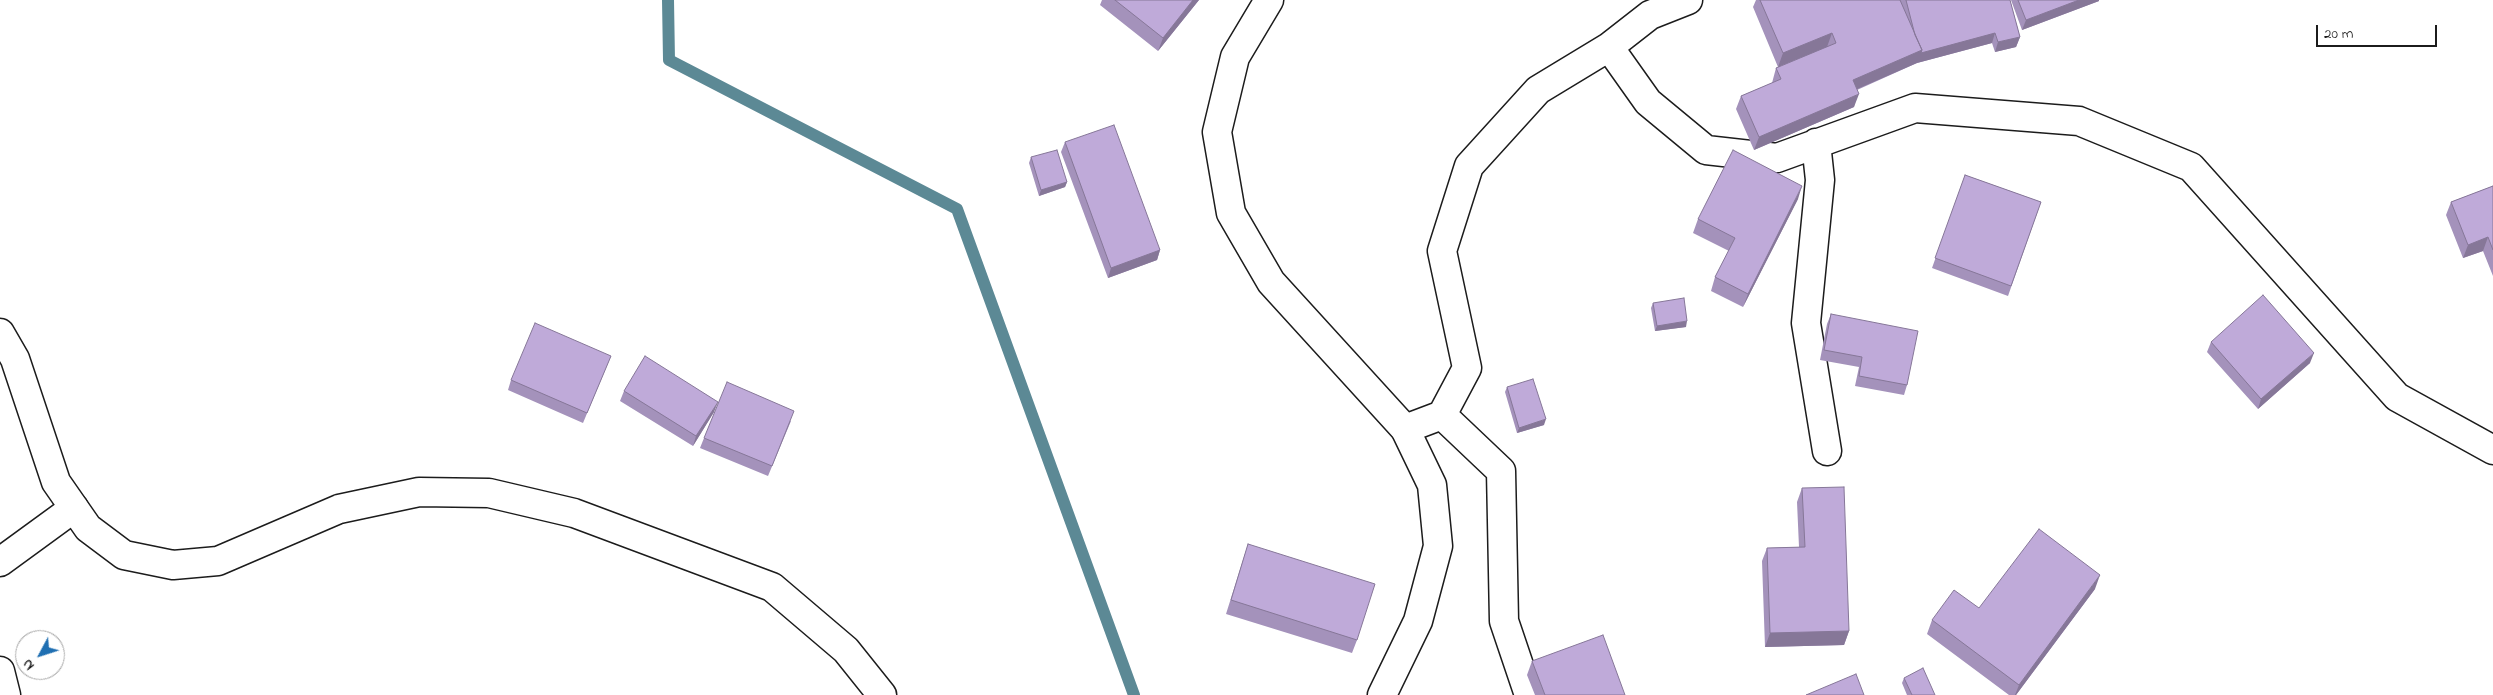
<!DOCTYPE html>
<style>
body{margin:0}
#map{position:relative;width:2493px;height:695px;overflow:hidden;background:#fff;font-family:"Indie Flower",sans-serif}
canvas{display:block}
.north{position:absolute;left:15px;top:630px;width:50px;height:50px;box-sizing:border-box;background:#fff;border:1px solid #a4a4a4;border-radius:50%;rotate:230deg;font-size:14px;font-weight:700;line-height:20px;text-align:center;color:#1c1c1c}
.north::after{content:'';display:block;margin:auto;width:18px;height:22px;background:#1f6fb2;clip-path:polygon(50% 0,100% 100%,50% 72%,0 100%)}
.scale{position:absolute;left:2316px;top:25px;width:121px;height:22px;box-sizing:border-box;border:2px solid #1c1c1c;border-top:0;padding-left:6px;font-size:15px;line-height:18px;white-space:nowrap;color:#1c1c1c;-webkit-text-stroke:4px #fff;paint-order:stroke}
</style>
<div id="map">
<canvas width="2493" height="695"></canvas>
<div class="north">N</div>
<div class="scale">20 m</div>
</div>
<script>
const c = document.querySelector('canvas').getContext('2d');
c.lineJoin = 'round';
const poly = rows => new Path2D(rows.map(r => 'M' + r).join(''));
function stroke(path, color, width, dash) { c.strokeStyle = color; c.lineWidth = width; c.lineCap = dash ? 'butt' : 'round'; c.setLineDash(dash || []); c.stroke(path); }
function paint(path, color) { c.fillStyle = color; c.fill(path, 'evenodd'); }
stroke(poly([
 [668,0,669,60,957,209,1134,695]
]), '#5c8995', 12);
const minor = poly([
 [1609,47,1650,15,1688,0],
 [1816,143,1820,180,1806,323,1827,451],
 [1442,415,1501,471,1504,621,1529,695],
 [1405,429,1442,415,1467,368,1442,251,1469,166,1538,90,1609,47,1648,102,1706,150,1777,158,1915,108,2079,121,2191,167,2397,397,2493,450],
 [0,562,74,508],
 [0,671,6,695]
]);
const major = poly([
 [1269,0,1235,57,1217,132,1231,213,1271,282,1405,429,1432,485,1438,546,1418,621,1382,695],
 [0,333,15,359,56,482,88,528,124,555,173,565,218,561,339,509,419,492,489,493,574,513,772,587,846,650,882,695]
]);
stroke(minor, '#1c1c1c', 31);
stroke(major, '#1c1c1c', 31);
stroke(minor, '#fff', 28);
stroke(major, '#fff', 28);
paint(poly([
 [1102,0,1199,0,1158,51,1100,5],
 [1756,0,2010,0,2020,37,2016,47,1995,52,1992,43,1917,63,1857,90,1854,107,1754,150,1736,109,1741,96,1772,83,1776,68,1827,47,1778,67,1753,7],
 [2011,0,2099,0,2099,1,2022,30],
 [1065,142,1160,250,1157,260,1108,278,1061,152],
 [1031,157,1067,182,1065,187,1039,196,1029,163],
 [1965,175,2041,202,2008,296,1932,268],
 [2493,186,2493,276,2483,251,2463,258,2446,215,2451,202],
 [1798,199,1743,307,1711,291,1715,277,1729,251,1693,233,1698,219],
 [1653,303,1686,327,1655,331,1651,308],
 [1831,314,1907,385,1904,395,1855,386,1859,367,1820,360,1827,324],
 [2211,342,2310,363,2258,409,2207,352],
 [611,356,583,423,508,390,511,380],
 [1507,387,1544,425,1517,433,1505,392],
 [624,391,714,412,693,446,620,401],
 [791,421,768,476,700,448,704,438],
 [1802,488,1849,631,1844,645,1765,647,1762,561,1767,548,1799,547,1797,502],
 [1248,544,1357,640,1352,653,1226,614],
 [2095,589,2016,695,2009,695,1927,634,1932,620],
 [1532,661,1625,695,1535,695,1527,675],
 [1904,678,1935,695,1907,695,1902,683]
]), '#a492bb');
paint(poly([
 [1193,0,1199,0,1158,51,1163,38],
 [2079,0,2099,0,2099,1,2022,30,2026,20],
 [1832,33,1827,47,1778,67,1783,53],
 [1995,33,1992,43,1917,63,1848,93,1853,80,1922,50],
 [2020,37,2016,47,1995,52,1998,42],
 [1859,94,1854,107,1754,150,1759,137],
 [1067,182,1065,187,1039,196,1041,190],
 [1802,186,1798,199,1743,307,1748,294],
 [2488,237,2483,251,2463,258,2468,245],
 [1160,250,1157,260,1108,278,1111,268],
 [1687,321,1686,327,1655,331,1657,326],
 [2314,353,2310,363,2258,409,2261,399],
 [718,402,714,412,693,446,696,436],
 [1546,419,1544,425,1517,433,1519,428],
 [2100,575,2095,589,2016,695,2015,695,2019,685],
 [1849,631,1844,645,1765,647,1770,633]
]), '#867798');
const building = poly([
 [1115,0,1193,0,1163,38,1115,0],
 [1760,0,1900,0,1922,50,1853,80,1859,94,1759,137,1741,96,1781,79,1776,68,1836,43,1832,33,1783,53,1760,0],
 [1906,0,2010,0,2020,37,1998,42,1995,33,1921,53,1922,50,1915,35,1906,0],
 [2018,0,2079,0,2026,20,2018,0],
 [1114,125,1160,250,1111,268,1065,142,1114,125],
 [1057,150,1067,182,1041,190,1031,157,1057,150],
 [1733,150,1802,186,1748,294,1715,277,1735,238,1698,219,1733,150],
 [1965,175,2041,202,2011,286,1935,258,1965,175],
 [2493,186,2493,250,2488,237,2468,245,2451,202,2493,186],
 [2263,295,2314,353,2261,399,2211,342,2263,295],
 [1684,298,1687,321,1657,326,1653,303,1684,298],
 [1831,314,1918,331,1907,385,1859,376,1862,357,1824,350,1831,314],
 [535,323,611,356,587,413,511,380,535,323],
 [645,356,718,402,696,436,624,391,645,356],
 [1533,379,1546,419,1519,428,1507,387,1533,379],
 [727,382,794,411,772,466,704,438,727,382],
 [1844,487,1849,631,1770,633,1767,548,1805,547,1802,488,1844,487],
 [2039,529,2100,575,2019,685,1932,620,1954,590,1979,608,2039,529],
 [1248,544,1375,584,1357,640,1231,600,1248,544],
 [1603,635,1625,695,1545,695,1532,661,1603,635],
 [1923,668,1935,695,1912,695,1904,678,1923,668],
 [1856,674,1864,695,1806,695,1856,674]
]);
paint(building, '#bfaad9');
stroke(building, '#867798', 1);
</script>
